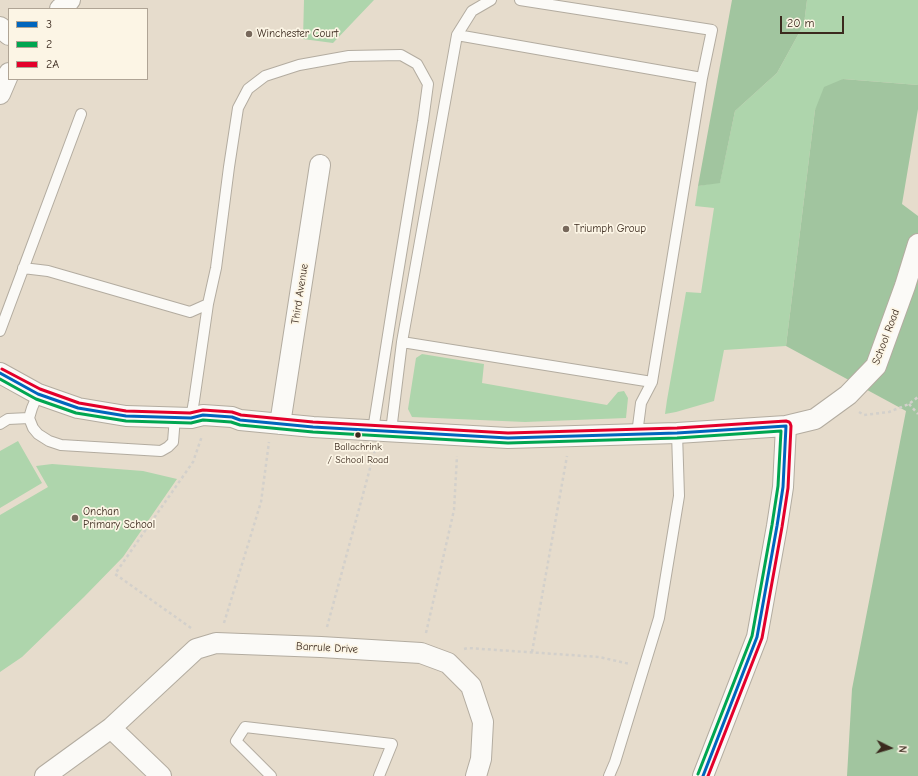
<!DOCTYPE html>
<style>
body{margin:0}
#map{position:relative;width:918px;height:776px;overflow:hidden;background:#e6dccc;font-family:"Comic Neue",sans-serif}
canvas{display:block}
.legend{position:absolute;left:8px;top:8px;width:140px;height:72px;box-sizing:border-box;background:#fcf5e5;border:1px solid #afa495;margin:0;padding:5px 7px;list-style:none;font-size:12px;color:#3b2a1e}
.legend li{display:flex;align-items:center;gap:8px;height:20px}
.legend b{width:20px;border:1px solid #afa495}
.north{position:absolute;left:870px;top:728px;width:40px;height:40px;-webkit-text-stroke:3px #fcf5e5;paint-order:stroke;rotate:95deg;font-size:11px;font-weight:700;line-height:16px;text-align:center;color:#3b2a1e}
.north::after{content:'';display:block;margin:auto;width:14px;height:18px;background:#3b2a1e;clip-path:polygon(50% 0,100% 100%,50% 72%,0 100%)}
.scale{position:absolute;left:780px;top:16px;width:64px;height:18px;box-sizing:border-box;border:2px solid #3b2a1e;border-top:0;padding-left:5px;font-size:12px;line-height:14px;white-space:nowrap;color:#3b2a1e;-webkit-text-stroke:3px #fcf5e5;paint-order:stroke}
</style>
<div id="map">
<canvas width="918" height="776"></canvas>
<ul class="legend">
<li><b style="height:5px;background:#0065bd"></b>3</li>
<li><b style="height:5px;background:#00a651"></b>2</li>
<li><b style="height:5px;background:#e4002b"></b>2A</li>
</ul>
<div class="north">N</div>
<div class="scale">20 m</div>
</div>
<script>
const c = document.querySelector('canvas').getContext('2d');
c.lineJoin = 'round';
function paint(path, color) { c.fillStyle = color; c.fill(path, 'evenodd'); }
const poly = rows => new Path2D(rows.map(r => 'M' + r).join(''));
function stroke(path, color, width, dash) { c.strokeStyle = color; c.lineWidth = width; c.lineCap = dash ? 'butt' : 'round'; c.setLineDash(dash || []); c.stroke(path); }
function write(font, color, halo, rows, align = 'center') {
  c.font = font + ' "Comic Neue",sans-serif'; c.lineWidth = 3.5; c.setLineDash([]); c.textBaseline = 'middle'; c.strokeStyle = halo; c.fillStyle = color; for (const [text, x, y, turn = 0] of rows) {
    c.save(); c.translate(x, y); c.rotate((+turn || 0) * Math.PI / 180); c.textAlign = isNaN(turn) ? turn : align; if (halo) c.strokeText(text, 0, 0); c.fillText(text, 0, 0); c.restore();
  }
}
paint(poly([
 [304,0,374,0,333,43,303,39],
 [807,0,918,0,918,85,843,79,815,110,786,346,724,350,714,401,676,412,665,414,667,400,686,292,701,293,714,208,695,206,698,186,720,182,735,111,777,73,804,24],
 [422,354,484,364,482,383,607,405,618,392,624,391,628,398,626,418,525,422,412,417,408,409,416,358],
 [18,441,42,483,0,508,0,451],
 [52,464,143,471,177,479,123,557,84,597,22,657,0,672,0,515,48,487,36,466]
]), '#aed5ac');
paint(poly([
 [732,0,807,0,804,24,777,73,735,111,720,183,698,186],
 [843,79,918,85,918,109,902,204,918,216,918,776,847,776,852,689,906,411,786,346,815,110,824,87]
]), '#a1c59f');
const service = poly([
 [457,35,702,78,712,30,520,0],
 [23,268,48,271,190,312,208,304],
 [0,331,81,114],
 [402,342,652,382],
 [38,394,32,408,29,418,33,428,38,434,49,441,61,445,161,451,168,447,173,442,175,417],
 [191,418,194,401,208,304,216,268,229,167,238,108,248,89,265,76,299,65,349,56,401,55,417,64,428,84,423,121,394,297,373,430],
 [0,424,8,419,29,418],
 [391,431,402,342,457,35,472,11,491,0],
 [637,434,641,403,652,382,702,78],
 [271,776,236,741,245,727,392,744,379,776],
 [609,776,615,762,659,618,679,496,677,433]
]);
const minor = poly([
 [60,9,70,0],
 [0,27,9,35],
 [0,94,9,73],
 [0,373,38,394,78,408,126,416,191,418,203,415,232,417,240,420,313,427,508,438,677,433,786,426,815,419,848,395,876,366,905,286,918,244],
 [280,424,320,165],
 [111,728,161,776],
 [45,776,111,728,196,649,216,643,321,647,421,653,448,663,471,686,483,722,481,759,476,776],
 [703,776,757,637,777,526,783,487,786,426]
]);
stroke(service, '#b3aca0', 12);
stroke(minor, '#b3aca0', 22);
stroke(poly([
 [909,404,918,414],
 [859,412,864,415,889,412,909,404,918,397],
 [224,623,261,502,269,442],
 [327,627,375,450],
 [191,628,115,574,193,462,202,436],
 [426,633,454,510,457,456],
 [464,649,468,648,599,657,630,664],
 [532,652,567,456]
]), '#d3d0cb', 2.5, [3, 3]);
stroke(service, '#fbfaf7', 10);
stroke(minor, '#fbfaf7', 20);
stroke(poly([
 [0,373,38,394,78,408,126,416,191,418,203,415,232,417,240,420,313,427,508,438,677,433,786,426,783,487,777,526,757,637,703,776]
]), '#0065bd', 3);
stroke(poly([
 [0,379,36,399,76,413,126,421,191,423,203,420,231,422,240,425,313,432,508,443,677,438,781,431,778,486,772,525,752,636,698,774]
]), '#00a651', 3);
stroke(poly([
 [2,369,40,389,79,403,126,411,190,413,203,410,232,412,241,415,313,422,508,433,677,428,786,421,789,422,790,423,791,426,788,488,782,527,762,638,708,776]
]), '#e4002b', 3);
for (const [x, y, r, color] of [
 [249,34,4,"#77685b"],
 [566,229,4,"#77685b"],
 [358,435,3.5,"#3b2a1e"],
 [75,518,4,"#77685b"]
]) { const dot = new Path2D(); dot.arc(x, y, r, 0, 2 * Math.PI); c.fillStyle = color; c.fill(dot); stroke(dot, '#fcf5e5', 1.5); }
write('10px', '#3b2a1e', '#fcf5e5', [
 ["Ballachrink",358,447],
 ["/ School Road",358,460]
]);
write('11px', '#3b2a1e', '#fcf5e5', [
 ["Winchester Court",257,34],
 ["Triumph Group",574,229],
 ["Onchan",83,512],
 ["Primary School",83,525]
], 'left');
write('11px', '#3b2a1e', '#fcf5e5', [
 ["Third Avenue",300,294,-81],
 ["School Road",886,337,-69],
 ["Barrule Drive",327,648,3]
]);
</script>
